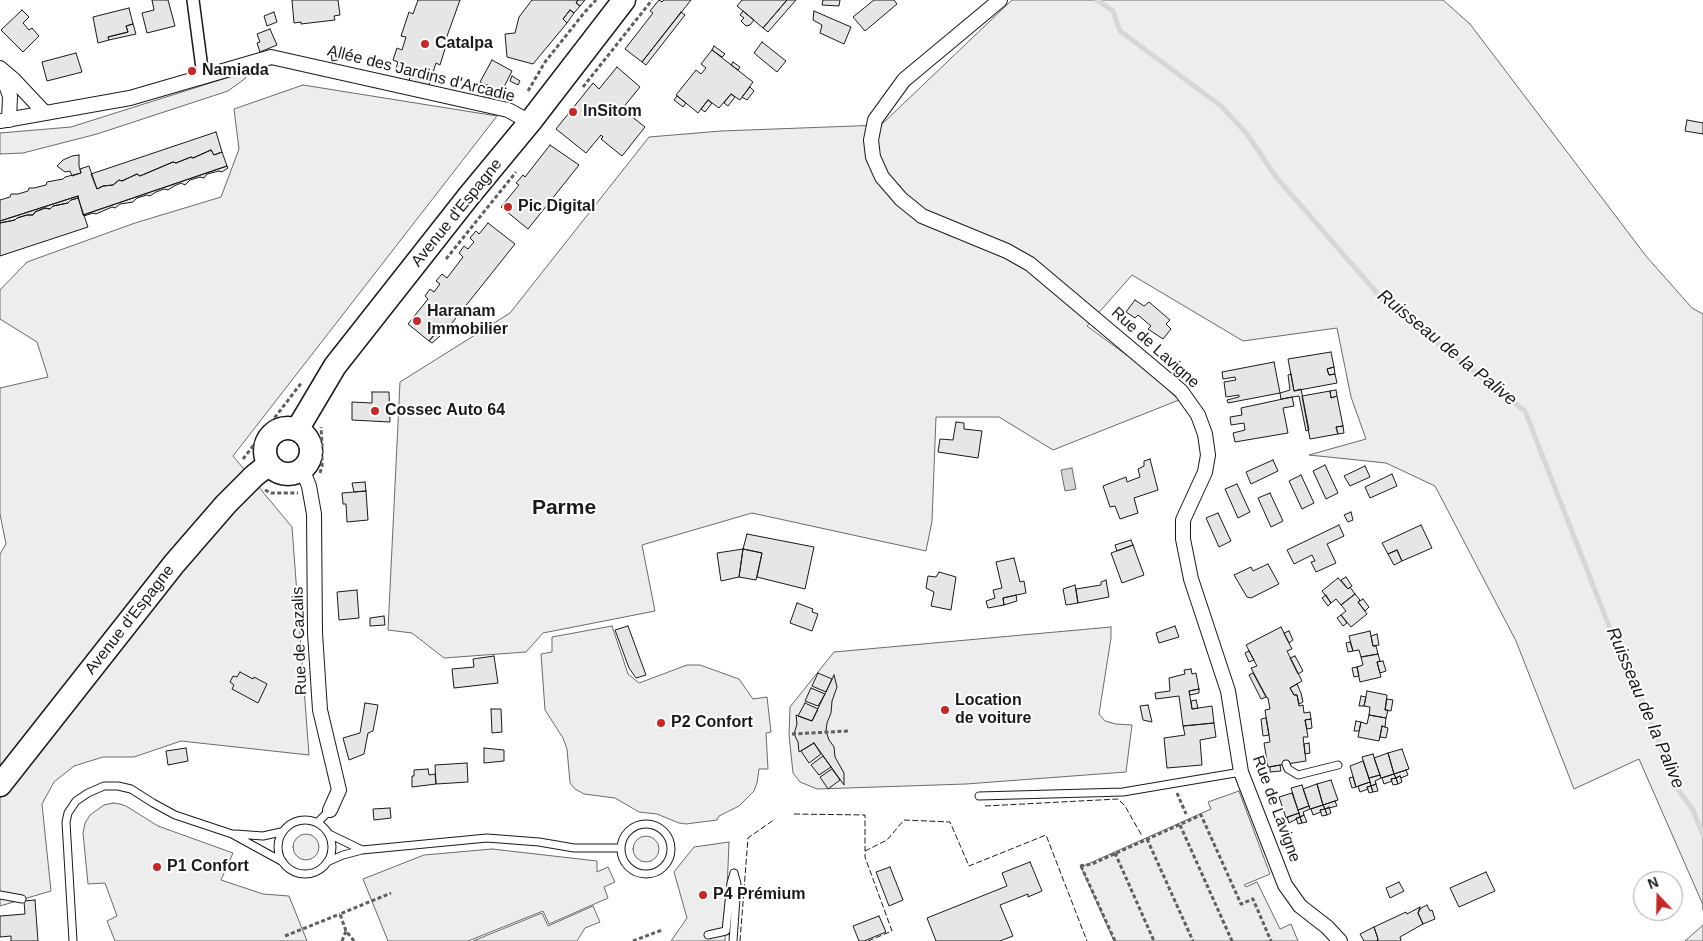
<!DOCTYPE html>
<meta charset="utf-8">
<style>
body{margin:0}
#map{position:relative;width:1703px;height:941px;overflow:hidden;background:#fff;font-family:Arial,sans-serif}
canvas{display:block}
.north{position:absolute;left:1633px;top:871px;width:50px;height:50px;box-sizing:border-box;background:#fff;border:1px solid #a3a3a3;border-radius:50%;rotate:339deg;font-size:14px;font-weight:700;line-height:20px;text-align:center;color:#1a1a1a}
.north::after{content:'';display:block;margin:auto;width:18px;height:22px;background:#c62828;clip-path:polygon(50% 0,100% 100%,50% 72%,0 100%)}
</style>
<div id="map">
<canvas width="1703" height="941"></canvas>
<div class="north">N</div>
</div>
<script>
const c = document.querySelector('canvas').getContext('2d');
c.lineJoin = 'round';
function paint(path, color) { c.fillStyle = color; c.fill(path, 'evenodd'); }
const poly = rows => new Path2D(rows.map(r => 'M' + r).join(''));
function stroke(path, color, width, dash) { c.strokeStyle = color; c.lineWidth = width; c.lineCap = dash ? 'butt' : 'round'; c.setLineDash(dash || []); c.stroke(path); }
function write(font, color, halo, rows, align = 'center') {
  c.font = font + ' Arial,sans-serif'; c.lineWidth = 4; c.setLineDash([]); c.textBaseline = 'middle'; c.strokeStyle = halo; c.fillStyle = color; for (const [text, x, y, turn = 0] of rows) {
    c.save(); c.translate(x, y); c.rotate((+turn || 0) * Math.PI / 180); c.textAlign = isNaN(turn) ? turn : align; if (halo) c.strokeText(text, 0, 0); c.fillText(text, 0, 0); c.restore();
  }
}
const built = poly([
 [1012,0,1443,0,1470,24,1646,256,1692,308,1703,314,1703,910,1703,905,1639,759,1574,789,1516,641,1435,486,1386,463,1309,455,1366,439,1351,397,1337,328,1243,341,1132,275,1087,326,1147,370,1179,400,1053,450,999,417,936,417,932,521,926,551,752,513,642,545,655,611,543,633,526,652,444,658,412,633,388,630,400,382,510,313,649,137,721,131,881,125,1012,0],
 [242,73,246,78,228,91,97,134,23,153,0,154,0,133,71,127,242,73],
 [303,85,497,116,233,456,292,527,309,755,181,741,134,757,103,757,74,766,54,782,42,804,51,891,0,906,0,554,6,544,0,514,0,388,48,377,37,342,0,319,0,290,27,262,135,223,221,197,239,149,234,109,303,85],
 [612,626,628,674,639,683,687,665,700,665,739,679,753,699,767,697,771,732,766,733,768,769,759,769,757,783,754,791,739,806,719,816,717,820,686,824,679,823,657,814,639,812,615,798,584,794,575,789,570,783,567,749,563,738,545,710,541,654,552,652,552,637,612,626],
 [1111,627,1111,638,1099,714,1105,721,1116,724,1132,725,1126,772,966,784,817,789,800,782,793,773,789,735,790,707,834,652,1111,627],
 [1239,791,1270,874,1244,885,1246,887,1257,882,1280,929,1291,924,1298,941,1114,941,1081,867,1211,809,1208,802,1239,791],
 [113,803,120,804,126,806,158,826,233,853,221,880,263,894,289,896,307,941,115,941,107,921,117,916,105,883,88,884,83,833,85,823,90,815,104,805,113,803],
 '293 847a13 13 0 1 1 26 0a13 13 0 1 1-26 0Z',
 '633 849a13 13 0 1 1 26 0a13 13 0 1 1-26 0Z',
 [729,842,725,941,671,941,687,918,674,872,694,847,729,842],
 [492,849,597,861,597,872,608,867,615,882,604,887,608,898,549,924,543,911,468,941,388,941,363,879,424,855,492,849],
 [593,906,600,922,585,928,577,941,473,941,542,913,548,926,593,906],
 [1703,925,1703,941,1685,941,1703,925]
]);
paint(built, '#ededed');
stroke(built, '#6a6a6a', 1);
const water = poly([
 [1072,468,1076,489,1065,491,1061,470,1072,468]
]);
paint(water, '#d7d7d7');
stroke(water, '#6a6a6a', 1);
stroke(poly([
 [1097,0,1113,11,1120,31,1221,106,1247,134,1276,177,1384,301,1525,411,1614,639,1622,650,1677,788,1693,810,1703,835]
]), '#d7d7d7', 5);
const building = poly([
 [152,0,168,0,175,26,147,33,142,13,154,10,152,0],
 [292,0,338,0,340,15,334,16,335,20,301,24,301,22,294,23,292,0],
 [418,0,460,0,446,39,448,39,440,65,436,63,429,85,409,81,411,74,395,71,398,62,393,60,397,48,402,50,406,37,401,36,409,12,413,14,418,0],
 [532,0,578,0,576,3,580,6,574,13,570,10,563,19,567,23,533,64,507,57,505,34,515,33,519,17,532,0],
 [578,0,585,0,580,6,576,3,578,0],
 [659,0,662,2,664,0,691,0,642,62,625,49,653,13,650,11,659,0],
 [742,0,787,0,763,28,737,6,742,0],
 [787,0,796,0,768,32,763,28,787,0],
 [823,0,840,0,839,6,822,5,823,0],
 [874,0,894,0,897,4,865,31,853,17,874,0],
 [129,8,133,24,126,26,128,32,108,37,109,40,98,43,93,17,129,8],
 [22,10,29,17,23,23,29,30,32,28,39,36,23,52,1,30,22,10],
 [570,10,574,13,567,23,563,19,570,10],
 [743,11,754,20,750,25,746,26,741,21,744,18,740,15,743,11],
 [814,11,851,27,844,44,820,33,822,25,813,20,814,11],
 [274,12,277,22,267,26,264,16,274,12],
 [681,12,685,15,646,65,642,62,681,12],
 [133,24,136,34,109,40,108,37,128,32,126,26,133,24],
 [270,29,277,45,260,52,257,43,260,42,257,34,270,29],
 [762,42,786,61,777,72,754,53,762,42],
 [714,46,725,54,722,57,712,50,714,46],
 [337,49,338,60,332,61,331,50,337,49],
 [712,50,753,82,740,100,731,94,719,108,708,100,698,113,676,95,696,70,701,74,706,68,701,64,712,50],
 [76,53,82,72,47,81,42,62,76,53],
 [492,60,512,71,501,93,480,82,492,60],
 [733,62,740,67,738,70,731,65,733,62],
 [617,67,640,87,622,109,645,127,622,156,601,139,603,137,601,135,586,153,556,129,593,83,599,89,617,67],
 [512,76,520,81,518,85,510,81,512,76],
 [487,85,495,90,491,98,485,97,485,90,487,85],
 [750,87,754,91,747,100,742,97,750,87],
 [731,94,735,97,728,106,724,103,731,94],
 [677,96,686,103,683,107,674,100,677,96],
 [708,100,712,103,705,112,701,109,708,100],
 [1687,120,1703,123,1703,134,1685,131,1687,120],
 [216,132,222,152,214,155,211,150,193,158,191,157,176,163,173,162,140,176,137,174,122,181,119,180,113,185,103,186,97,189,91,174,216,132],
 [550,145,579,165,528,229,501,207,519,185,516,183,523,175,525,177,550,145],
 [211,150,214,155,222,152,227,166,83,215,78,196,0,221,0,200,10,197,11,194,18,194,28,191,29,188,34,188,46,185,47,182,63,179,65,177,81,173,80,169,89,166,97,189,103,186,113,185,119,180,122,181,137,174,140,176,173,162,176,163,191,157,193,158,211,150],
 [79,155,79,166,81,173,72,176,70,171,65,172,57,166,63,160,72,156,79,155],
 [227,166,228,168,222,172,219,171,207,174,204,178,200,177,190,180,185,185,181,183,174,186,168,190,164,189,156,192,150,196,147,195,137,198,133,202,120,204,115,208,112,207,96,214,93,213,84,216,83,215,227,166],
 [78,196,78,198,71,200,68,203,53,206,50,209,45,208,35,212,33,215,27,215,17,218,15,220,0,223,0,221,78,196],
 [78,198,88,227,0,256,0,223,15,220,17,218,27,215,33,215,35,212,45,208,50,209,53,206,68,203,71,200,78,198],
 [488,223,515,244,444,333,440,336,436,333,429,341,408,324,428,299,425,296,430,289,434,292,440,284,436,281,442,274,447,278,463,257,459,253,464,246,468,249,474,242,470,238,476,231,479,234,488,223],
 [1135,300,1144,306,1149,302,1170,320,1166,324,1171,329,1163,339,1148,329,1151,326,1138,315,1135,318,1126,312,1135,300],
 [436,333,440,336,432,343,429,341,436,333],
 [1331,352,1334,367,1327,369,1329,375,1335,374,1337,383,1294,391,1288,359,1331,352],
 [1274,362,1280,393,1228,403,1227,400,1239,397,1239,395,1226,397,1224,382,1236,380,1235,377,1223,379,1222,372,1274,362],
 [1334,367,1335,374,1329,375,1327,369,1334,367],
 [1291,374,1294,391,1301,389,1309,430,1306,431,1299,396,1281,399,1280,393,1290,390,1288,375,1291,374],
 [1336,390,1337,396,1331,398,1330,391,1336,390],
 [1330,391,1331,398,1337,396,1343,426,1336,427,1338,434,1310,439,1302,396,1330,391],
 [372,392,389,392,390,422,352,420,352,402,372,403,372,392],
 [1292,397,1294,406,1283,408,1288,433,1235,442,1233,433,1245,430,1244,423,1231,425,1230,417,1242,415,1241,408,1292,397],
 [956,422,964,423,964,429,982,431,978,458,938,452,940,439,953,440,956,422],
 [1343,426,1344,433,1338,434,1336,427,1343,426],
 [1150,459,1158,490,1134,498,1138,513,1120,519,1115,506,1110,507,1103,486,1126,477,1127,482,1140,477,1138,469,1144,466,1144,461,1150,459],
 [1273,460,1278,471,1251,484,1246,472,1273,460],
 [1325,465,1338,493,1326,499,1313,471,1325,465],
 [1365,466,1370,477,1350,486,1344,476,1365,466],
 [1392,474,1397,486,1370,498,1365,487,1392,474],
 [1301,475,1314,503,1302,509,1289,481,1301,475],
 [365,482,366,491,354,492,352,483,365,482],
 [1237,484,1250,512,1238,518,1225,489,1237,484],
 [366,491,368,520,347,522,346,504,343,504,342,493,366,491],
 [1270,493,1283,521,1271,527,1258,498,1270,493],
 [1351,512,1353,520,1348,522,1344,515,1351,512],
 [1218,513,1231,541,1219,547,1206,518,1218,513],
 [1339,525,1344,536,1327,544,1336,563,1316,572,1311,562,1315,561,1312,555,1294,564,1287,550,1339,525],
 [1421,525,1432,548,1402,561,1397,550,1388,554,1382,543,1421,525],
 [747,534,814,547,805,589,757,577,762,553,743,549,747,534],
 [1131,540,1133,545,1117,551,1115,545,1131,540],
 [1133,545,1144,575,1122,583,1111,553,1133,545],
 [743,549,739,577,721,581,717,553,743,549],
 [743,549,762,553,756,580,739,577,743,549],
 [1397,550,1402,561,1394,565,1388,554,1397,550],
 [1014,558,1020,582,1024,581,1026,593,1003,598,1004,605,988,608,986,601,995,598,993,590,1002,588,996,562,1014,558],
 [1268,564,1279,584,1251,598,1247,597,1234,575,1251,567,1253,571,1268,564],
 [939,572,956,577,951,610,931,606,934,592,926,588,928,576,936,577,939,572],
 [1346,577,1352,586,1348,589,1341,580,1346,577],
 [1338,578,1348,589,1350,587,1355,594,1341,605,1336,599,1331,603,1322,591,1338,578],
 [1106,580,1109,597,1078,603,1076,589,1101,585,1101,582,1106,580],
 [1075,585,1078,603,1066,605,1063,589,1075,585],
 [357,590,359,618,339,620,337,592,357,590],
 [1355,594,1360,600,1358,602,1367,614,1351,627,1341,615,1346,611,1341,605,1355,594],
 [1016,595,1017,601,1004,605,1003,598,1016,595],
 [1326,595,1331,603,1328,606,1322,598,1326,595],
 [1363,599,1369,607,1365,611,1358,602,1363,599],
 [797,603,813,609,812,612,818,614,812,631,790,623,797,603],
 [1341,615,1347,623,1343,626,1337,618,1341,615],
 [384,616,385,625,370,626,370,618,384,616],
 [628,626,646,675,636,678,629,668,615,630,628,626],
 [1175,626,1179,637,1159,643,1156,633,1175,626],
 [1281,627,1292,649,1287,651,1302,681,1290,688,1294,695,1297,695,1299,706,1303,705,1304,713,1310,712,1311,719,1305,720,1308,737,1303,737,1306,761,1268,767,1264,743,1270,742,1265,710,1270,709,1268,698,1267,698,1251,668,1257,666,1246,645,1281,627],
 [1289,631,1293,640,1289,643,1284,633,1289,631],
 [1370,631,1373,646,1376,646,1378,654,1361,657,1359,650,1353,651,1349,636,1370,631],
 [1377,634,1379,645,1373,646,1371,636,1377,634],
 [1350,642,1353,651,1348,652,1346,643,1350,642],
 [1249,651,1254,660,1249,662,1245,653,1249,651],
 [1378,654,1380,661,1377,662,1381,677,1360,682,1357,667,1363,665,1361,657,1378,654],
 [494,656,498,683,454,688,452,669,474,667,473,659,494,656],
 [1295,656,1303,671,1298,674,1290,658,1295,656],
 [1383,661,1386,671,1380,673,1377,662,1383,661],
 [1357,667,1359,676,1354,677,1352,668,1357,667],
 [1191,669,1192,674,1196,673,1199,689,1189,691,1192,709,1212,706,1214,723,1183,726,1179,696,1156,699,1155,693,1170,691,1169,678,1185,674,1184,670,1191,669],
 [240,672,253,679,254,677,267,684,258,703,232,689,234,685,230,682,233,676,237,677,240,672],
 [818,673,832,679,826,692,812,686,818,673],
 [1253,673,1266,697,1261,699,1249,675,1253,673],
 [834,675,837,687,832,701,831,713,827,723,826,731,829,740,834,747,835,757,844,773,844,785,814,743,799,752,798,742,794,734,797,724,796,715,812,721,834,675],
 [1297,684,1301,693,1303,702,1299,704,1297,695,1294,695,1290,688,1297,684],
 [811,688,825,694,818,706,805,701,811,688],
 [1199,689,1199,693,1190,695,1189,691,1199,689],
 [1367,691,1387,695,1385,710,1388,710,1386,718,1369,715,1370,707,1364,706,1367,691],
 [1361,696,1366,697,1364,706,1359,706,1361,696],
 [1387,699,1393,700,1391,711,1385,710,1387,699],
 [1196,700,1198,708,1192,709,1191,701,1196,700],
 [365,703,378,705,373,731,368,733,364,754,349,760,343,738,360,733,365,703],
 [805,703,818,709,812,721,798,716,805,703],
 [1148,705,1152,722,1143,720,1140,706,1148,705],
 [491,709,501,709,502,732,492,733,491,709],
 [1369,715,1386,718,1385,727,1382,726,1379,741,1358,737,1361,722,1367,724,1369,715],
 [1266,718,1269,735,1263,736,1261,719,1266,718],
 [1311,719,1312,728,1307,729,1305,720,1311,719],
 [1356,721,1361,722,1359,731,1354,731,1356,721],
 [1214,723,1216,737,1200,740,1202,765,1167,768,1164,738,1185,735,1183,726,1214,723],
 [1382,726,1388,728,1386,738,1380,737,1382,726],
 [814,743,821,754,809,763,801,751,814,743],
 [1309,743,1310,753,1305,754,1304,744,1309,743],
 [186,748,188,761,168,765,166,751,186,748],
 [484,748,504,750,504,761,484,763,484,748],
 [1402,749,1409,769,1394,774,1388,753,1402,749],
 [1388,753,1394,774,1381,778,1374,758,1388,753],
 [1373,754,1380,775,1369,778,1362,757,1373,754],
 [823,756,831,767,819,775,811,765,823,756],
 [1363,761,1370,782,1356,787,1350,766,1363,761],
 [467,763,468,782,436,784,435,765,467,763],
 [1280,765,1281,771,1270,772,1270,767,1280,765],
 [428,769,429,775,435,774,436,784,412,787,412,776,414,776,414,770,428,769],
 [832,769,840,780,828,789,820,777,832,769],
 [1406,770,1408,775,1401,778,1400,776,1396,778,1394,774,1406,770],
 [1394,774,1396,778,1391,779,1392,781,1384,784,1382,778,1394,774],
 [1380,775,1381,778,1375,781,1376,784,1371,786,1369,778,1380,775],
 [1400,776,1402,782,1398,784,1396,778,1400,776],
 [1353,777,1356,787,1352,788,1349,778,1353,777],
 [1396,778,1398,784,1393,785,1391,779,1396,778],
 [1331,780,1338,800,1323,805,1317,784,1331,780],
 [1370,782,1371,786,1367,787,1368,789,1360,792,1358,786,1370,782],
 [1317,784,1323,805,1310,809,1303,789,1317,784],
 [1376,784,1378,791,1373,792,1371,786,1376,784],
 [1302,785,1309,806,1298,810,1291,788,1302,785],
 [1371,786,1373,792,1369,793,1367,787,1371,786],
 [1292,793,1299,813,1286,818,1279,797,1292,793],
 [1335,801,1337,806,1325,809,1323,805,1335,801],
 [1323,805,1325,809,1320,810,1321,812,1313,815,1311,809,1323,805],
 [1309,806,1310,809,1303,812,1304,815,1300,817,1298,810,1309,806],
 [1329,807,1331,813,1327,815,1325,809,1329,807],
 [390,808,391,818,374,820,373,809,390,808],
 [1325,809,1327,815,1322,816,1320,810,1325,809],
 [1299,813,1300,817,1289,823,1287,817,1299,813],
 [1304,815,1307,822,1302,823,1300,817,1304,815],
 [1300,817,1302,823,1298,824,1296,818,1300,817],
 [1030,862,1042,891,1028,897,1028,894,1000,905,1013,936,1000,941,936,941,927,918,1007,886,1002,873,1030,862],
 [890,867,903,900,889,906,876,872,890,867],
 [1486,872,1495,891,1459,907,1450,888,1486,872],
 [1399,882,1404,891,1390,898,1386,888,1399,882],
 [35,900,38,941,11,941,11,936,0,937,0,916,25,914,24,901,35,900],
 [1427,905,1430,911,1432,910,1435,919,1423,924,1418,913,1421,908,1427,905],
 [1420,907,1418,913,1423,924,1400,937,1401,941,1377,941,1378,939,1374,927,1406,912,1407,914,1420,907],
 [879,916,886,932,864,941,859,941,853,926,879,916],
 [1374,927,1378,939,1377,941,1364,941,1360,934,1374,927]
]);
paint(building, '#e6e6e6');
stroke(building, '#1a1a1a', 1);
const service = poly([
 [1286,764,1288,769,1298,775,1338,765],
 [979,796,1123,792,1241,772],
 '278 847a27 27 0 1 1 54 0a27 27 0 1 1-54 0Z',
 [317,823,330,810],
 '621 849a25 25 0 1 1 50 0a25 25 0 1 1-50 0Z',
 [235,834,263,836,281,832],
 [329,834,362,850],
 [327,862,343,855,362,850,487,838,539,842,574,848,621,848],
 [0,895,22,899],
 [708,935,726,931,731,883,734,873],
 [73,941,66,822,68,813,76,801,88,793,104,786,118,786,131,789,153,803,175,815,232,834,283,862],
 [733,941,737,884,734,873]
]);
const pedestrian = poly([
 [193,0,203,76]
]);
const minor = poly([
 [1000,0,904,80,875,120,871,140,873,157,882,177,901,199,922,216,1007,251,1030,264,1181,391,1198,415,1205,434,1208,455,1205,472,1183,520,1183,539,1191,579,1228,691,1241,772,1285,885,1300,906,1327,927,1340,941],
 [0,68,13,79,45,113],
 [0,69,10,96,9,120],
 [0,121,130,98,271,57,508,110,530,122],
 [302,469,309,486,314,514,315,633,320,710,339,790,330,810]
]);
const primary = poly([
 '265 451a23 23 0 1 1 46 0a23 23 0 1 1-46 0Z',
 [297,430,335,366,468,197,530,122,624,0],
 [0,785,174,564,226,504,254,476,269,464]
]);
stroke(service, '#1a1a1a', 9);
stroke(pedestrian, '#1a1a1a', 14);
stroke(minor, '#1a1a1a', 16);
stroke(primary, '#1a1a1a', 25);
stroke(poly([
 [583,87,652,0],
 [528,91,545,62,584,13,596,0],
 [446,259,516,172],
 [243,459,302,382],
 [320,473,322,466,322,443,321,427],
 [265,490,271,493,298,493],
 [792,734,848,731],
 [1177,793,1186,814],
 [1180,825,1232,941],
 [1147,839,1193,941],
 [1115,853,1154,941],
 [1080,866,1092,864,1201,815,1241,904,1253,899,1271,941],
 [1081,866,1115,941],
 [285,936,340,914],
 [342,941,346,931],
 [354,941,346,931,340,914,391,893],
 [633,941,662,930]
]), '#5f5f5f', 3, [4, 2.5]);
stroke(service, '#fff', 7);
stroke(pedestrian, '#fff', 11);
stroke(minor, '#fff', 14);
stroke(primary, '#fff', 22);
stroke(poly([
 [985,806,1118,799,1125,806,1142,836],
 [794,814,865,815,865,851],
 [740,941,748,838,775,819],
 [868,941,892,931,865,857,865,851,887,840,904,820,950,822,969,866,1046,835,1087,941]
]), '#1a1a1a', 1, [6, 2.5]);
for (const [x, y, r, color] of [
 [425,44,5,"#c62828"],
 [192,71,5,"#c62828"],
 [573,112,5,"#c62828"],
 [508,207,5,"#c62828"],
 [417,321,5,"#c62828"],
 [375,411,5,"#c62828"],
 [945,710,5,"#c62828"],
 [661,723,5,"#c62828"],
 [157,867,5,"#c62828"],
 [703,895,5,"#c62828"]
]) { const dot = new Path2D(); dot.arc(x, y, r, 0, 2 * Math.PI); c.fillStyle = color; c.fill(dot); stroke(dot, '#fff', 2); }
write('bold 16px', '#1a1a1a', '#fff', [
 ["Catalpa",435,44],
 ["Namiada",202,71],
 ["InSitom",583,112],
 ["Pic Digital",518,207],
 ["Haranam",427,312],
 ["Immobilier",427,330],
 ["Cossec Auto 64",385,411],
 ["Location",955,701],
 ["de voiture",955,719],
 ["P2 Confort",671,723],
 ["P1 Confort",167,867],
 ["P4 Prémium",713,895]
], 'left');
write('16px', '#1a1a1a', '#fff', [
 ["Allée des Jardins d'Arcadie",421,74,14],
 ["Avenue d'Espagne",457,213,-51],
 ["Rue de Lavigne",1155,348,42],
 ["Avenue d'Espagne",130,620,-52],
 ["Rue de Cazalis",300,641,-92],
 ["Rue de Lavigne",1276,809,70]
]);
write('italic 18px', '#1a1a1a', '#fff', [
 ["Ruisseau de la Palive",1447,348,39],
 ["Ruisseau de la Palive",1645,708,67]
]);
write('bold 21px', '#1a1a1a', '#fff', [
 ["Parme",564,508]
]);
</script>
